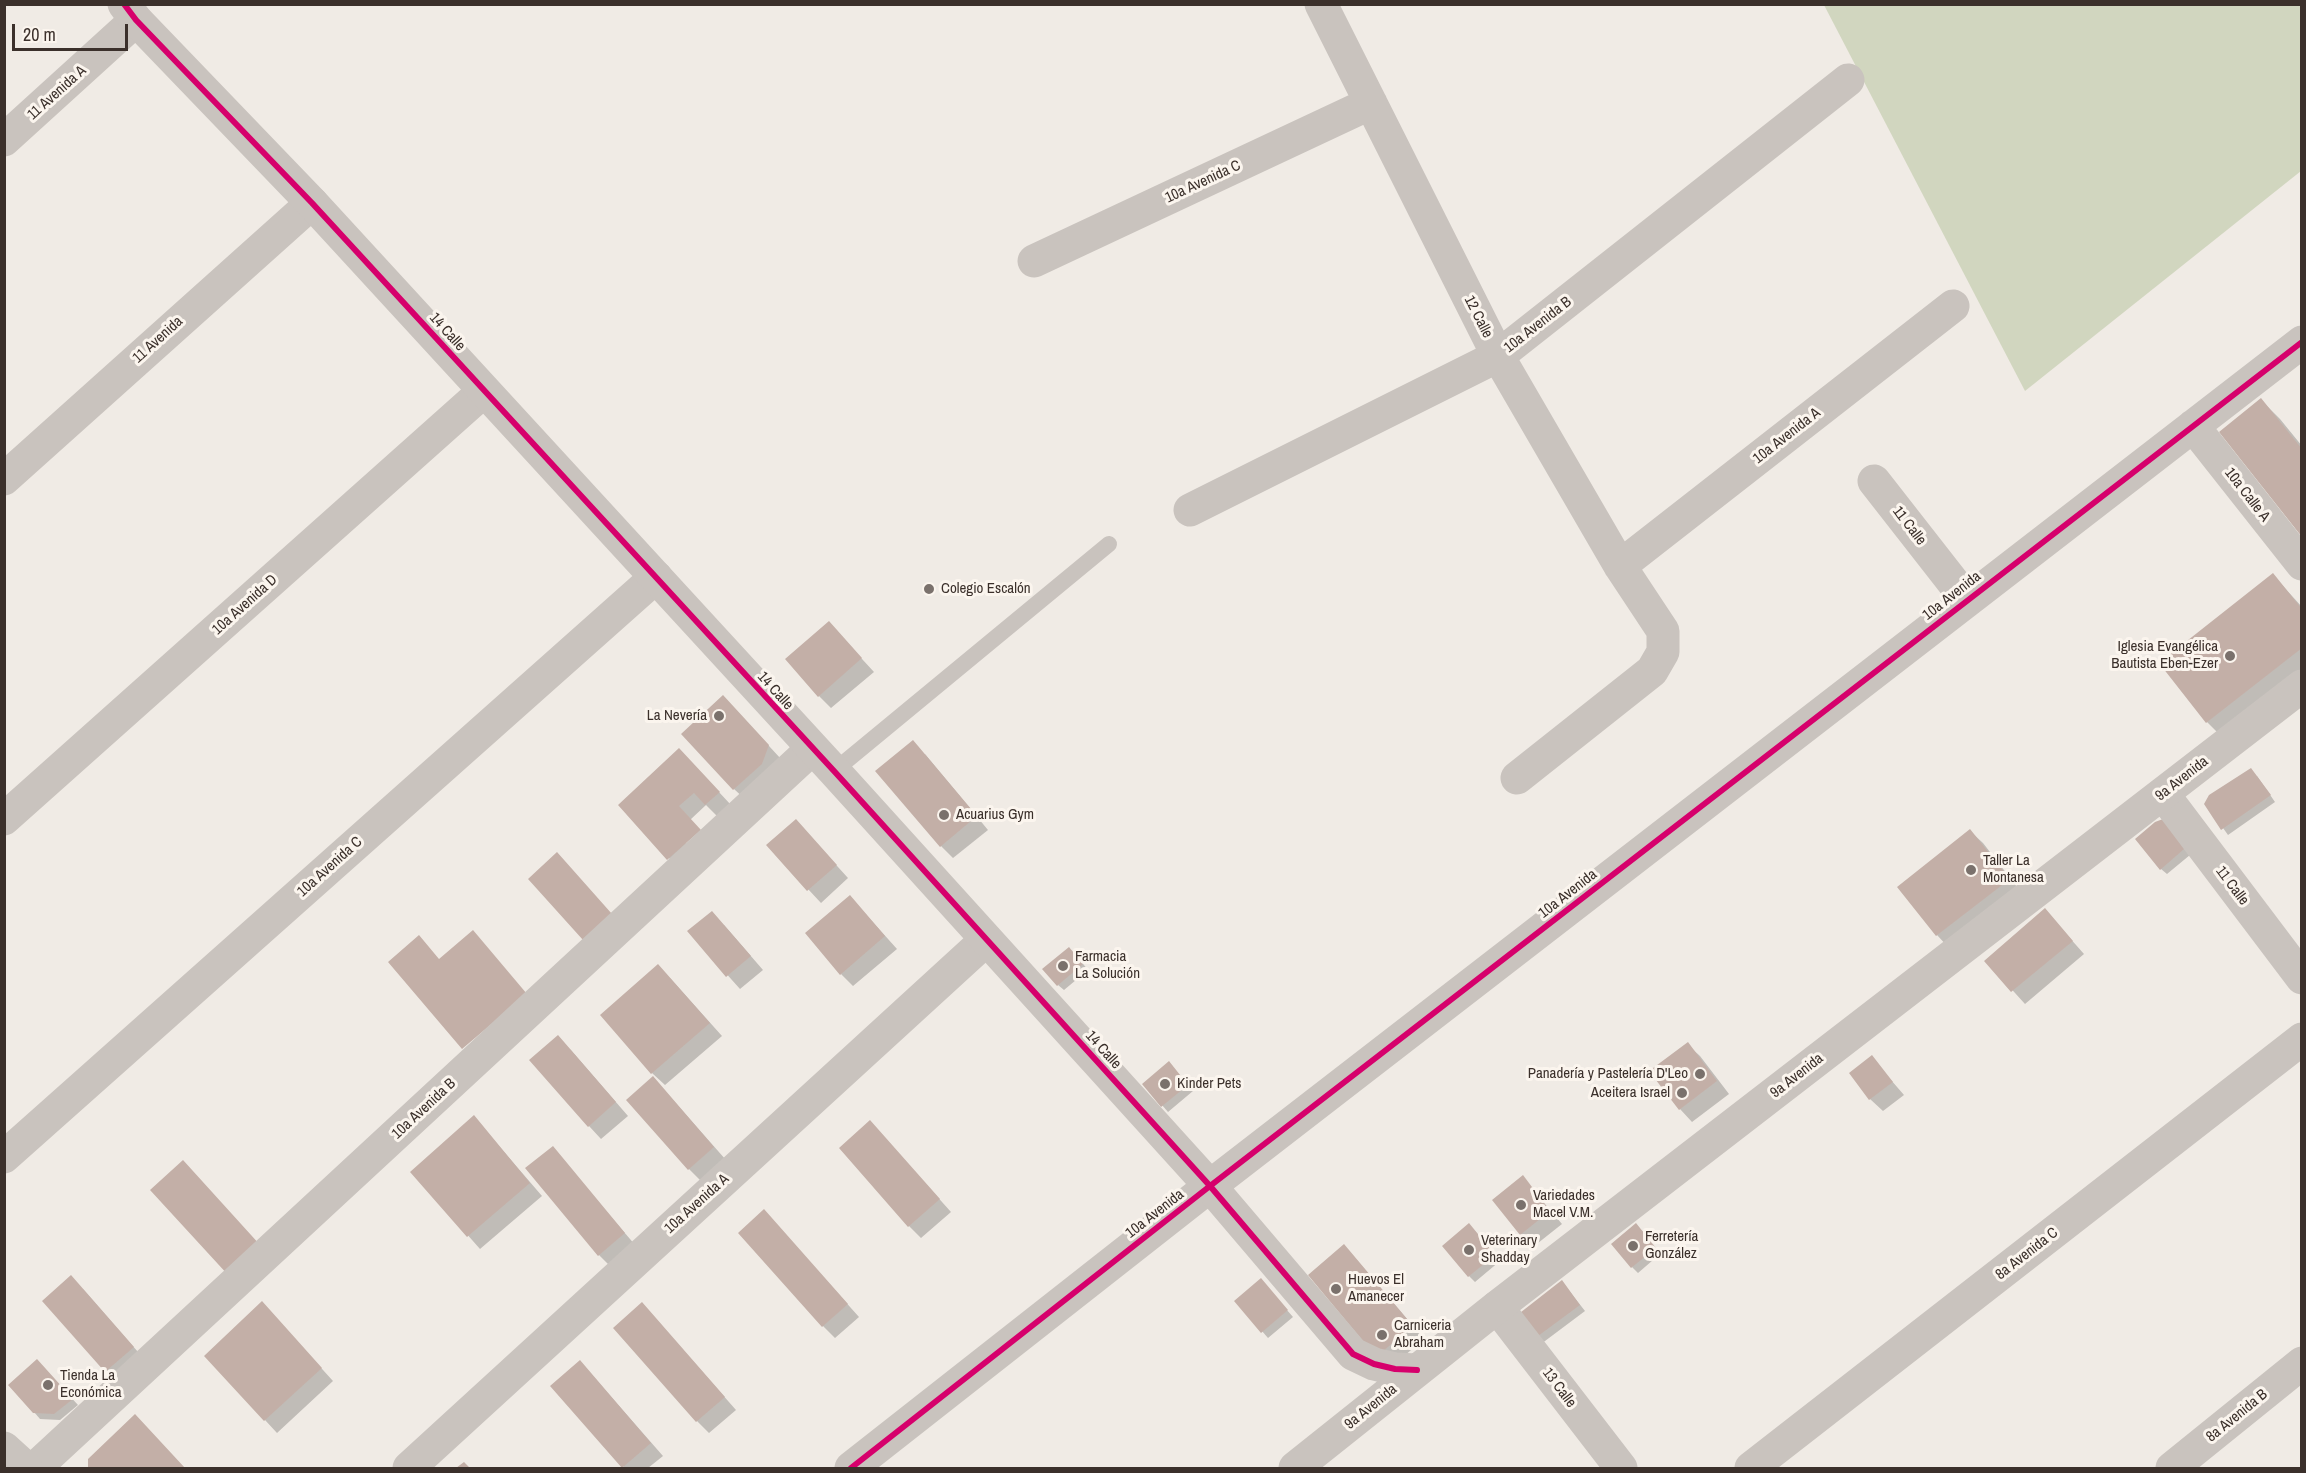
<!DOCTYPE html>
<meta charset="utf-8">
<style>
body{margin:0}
#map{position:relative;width:2306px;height:1473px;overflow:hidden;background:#f0ebe5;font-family:"Archivo Narrow",sans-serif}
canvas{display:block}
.frame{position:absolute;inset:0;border:6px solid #3b302b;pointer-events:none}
.scale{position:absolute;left:12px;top:24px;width:116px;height:27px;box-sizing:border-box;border:3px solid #3b302b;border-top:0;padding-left:8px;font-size:18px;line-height:21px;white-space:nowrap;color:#3b302b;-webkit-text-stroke:4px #fbf5ee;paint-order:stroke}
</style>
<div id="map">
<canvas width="2306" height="1473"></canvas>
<div class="frame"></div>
<div class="scale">20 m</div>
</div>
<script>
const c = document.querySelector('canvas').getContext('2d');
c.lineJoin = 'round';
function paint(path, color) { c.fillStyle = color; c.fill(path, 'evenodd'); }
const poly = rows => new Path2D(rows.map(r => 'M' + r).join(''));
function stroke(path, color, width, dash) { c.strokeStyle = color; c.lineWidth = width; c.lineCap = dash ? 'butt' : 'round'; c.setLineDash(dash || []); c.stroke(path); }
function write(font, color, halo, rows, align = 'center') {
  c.font = font + ' "Archivo Narrow",sans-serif'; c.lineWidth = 6; c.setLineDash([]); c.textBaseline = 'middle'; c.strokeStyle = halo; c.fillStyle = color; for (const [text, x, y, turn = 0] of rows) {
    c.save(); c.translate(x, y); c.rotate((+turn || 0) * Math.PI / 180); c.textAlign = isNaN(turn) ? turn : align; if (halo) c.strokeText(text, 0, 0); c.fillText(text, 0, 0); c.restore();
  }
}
paint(poly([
 [1824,5,2301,5,2301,171,2025,391]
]), '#d1d6bf');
paint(poly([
 [2261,400,2280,419,2302,446,2302,535],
 [2273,575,2302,607,2302,681,2226,741,2207,722,2161,663],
 [829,623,874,672,831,708,819,696],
 [735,709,781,759,747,801,734,789],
 [925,754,988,830,953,858,941,846],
 [692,763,731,805,718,817,706,805,690,820,681,871,620,805],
 [2257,776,2275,802,2228,835,2206,804],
 [2155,824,2196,850,2167,874,2161,869],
 [1970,831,1983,843,2021,892,1949,948,1937,935],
 [808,834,848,878,821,903,768,846],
 [862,910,897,949,853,986,841,974],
 [2045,910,2084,954,2025,1004,1986,961],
 [724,925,763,970,740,989,689,932],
 [1075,954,1088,970,1064,990,1058,985],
 [670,978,722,1036,665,1085,652,1073],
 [1687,1044,1700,1056,1729,1094,1692,1122,1680,1109],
 [570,1049,628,1116,601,1139,589,1126],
 [1871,1057,1904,1095,1883,1111,1870,1099,1851,1073],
 [1174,1069,1193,1091,1168,1112,1144,1084],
 [665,1091,726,1160,701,1181,689,1169],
 [474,1117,542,1196,480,1249,412,1172],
 [882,1135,951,1212,921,1238,909,1226],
 [552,1148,636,1246,611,1267,599,1255],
 [1522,1177,1562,1224,1533,1247,1521,1234],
 [776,1224,859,1317,835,1338,823,1326],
 [1475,1231,1500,1261,1475,1282,1469,1276],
 [1642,1231,1660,1254,1638,1273,1632,1267],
 [1356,1259,1424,1339,1390,1368],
 [1266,1286,1293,1317,1268,1338,1236,1301],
 [1567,1288,1585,1311,1541,1344,1535,1338],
 [83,1289,145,1360,118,1384,106,1371],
 [274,1316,333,1381,277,1433,265,1420],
 [654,1317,736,1410,709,1433,697,1421],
 [43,1367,78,1405,60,1420,40,1419,34,1412],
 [592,1375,663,1456,648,1468,625,1468,552,1386],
 [147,1428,184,1468,90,1468,89,1460]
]), '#0003');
paint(poly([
 [2261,398,2302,449,2302,537,2219,432],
 [2273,573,2302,609,2302,648,2206,723,2159,663],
 [829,621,862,658,818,697,785,659],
 [723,695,769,745,762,764,733,790,681,734],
 [913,740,977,816,940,847,875,771],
 [679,748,720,792,705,805,694,793,679,806,701,830,667,860,618,805],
 [2251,768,2271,795,2221,830,2204,804,2209,795],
 [796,819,837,865,807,891,766,845],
 [2163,819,2191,843,2160,870,2135,839,2155,822],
 [1970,829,2010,879,1936,936,1897,887],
 [557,852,612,914,583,940,528,879],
 [850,895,885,936,840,975,805,933],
 [2045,908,2073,941,2011,992,1984,961],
 [712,911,751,956,726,977,687,931],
 [473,930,527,994,462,1049,388,962,419,935,439,959],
 [1069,947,1083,964,1057,986,1042,969],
 [658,964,710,1023,651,1074,600,1015],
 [558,1035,616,1102,588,1127,529,1060],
 [1688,1042,1717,1081,1679,1110,1649,1071],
 [1872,1055,1893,1082,1869,1100,1849,1073],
 [1169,1061,1188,1085,1161,1107,1142,1084],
 [653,1076,714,1147,688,1170,626,1100],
 [474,1115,530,1183,467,1237,410,1172],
 [870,1120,940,1199,908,1227,839,1148],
 [553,1146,625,1233,598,1256,525,1168],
 [183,1160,261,1246,229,1276,150,1190],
 [1523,1175,1550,1211,1520,1235,1492,1200],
 [764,1209,848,1304,822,1327,738,1233],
 [1469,1223,1495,1255,1468,1277,1442,1246],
 [1636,1223,1656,1248,1631,1268,1611,1244],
 [1344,1244,1413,1326,1376,1357,1308,1275],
 [71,1275,134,1347,105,1372,42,1301],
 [1261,1278,1288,1310,1261,1333,1234,1301],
 [1562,1280,1580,1305,1534,1339,1516,1316],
 [262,1301,322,1368,264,1421,204,1356],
 [642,1302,725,1397,696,1422,613,1328],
 [37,1359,73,1399,54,1414,33,1413,8,1385],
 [580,1360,651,1443,622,1468,550,1386],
 [135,1414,185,1468,88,1468,88,1459],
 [464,1462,470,1468,456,1468]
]), '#c3afa7');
stroke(poly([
 [834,771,1109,544]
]), '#c9c3be', 16);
stroke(poly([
 [1321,4,1498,356,1620,566,1663,631,1663,652,1652,671,1517,778],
 [4,140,136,20],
 [1034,261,1371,103],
 [2193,426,2302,564],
 [4,479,312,203],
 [1874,481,1967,600],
 [1190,510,1498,356,1848,80],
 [1620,566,1953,306],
 [2163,794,2302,978],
 [4,819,484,391],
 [4,1157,656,577],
 [1497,1307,1621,1468],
 [35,1468,812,749],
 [409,1468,986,940],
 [851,1468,1210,1186,2302,342],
 [1751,1468,2302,1039],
 [2172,1468,2302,1363]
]), '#c9c3be', 33);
stroke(poly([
 [124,4,136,20,312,203,834,771,1210,1186,1353,1354,1374,1364,1395,1369,1417,1370],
 [4,1448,26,1468],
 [1295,1468,1497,1307,2302,686]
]), '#c9c3be', 33);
stroke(poly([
 [124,4,136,20,312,203,834,771,1210,1186,1353,1354,1374,1364,1395,1369,1417,1370],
 [851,1468,1210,1186,2302,342]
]), '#d6006c', 6);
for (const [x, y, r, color] of [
 [929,589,6,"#7a716c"],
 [2230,656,6,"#7a716c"],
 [719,716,6,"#7a716c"],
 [944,815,6,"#7a716c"],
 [1971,870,6,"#7a716c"],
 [1063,966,6,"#7a716c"],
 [1700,1074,6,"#7a716c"],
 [1165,1084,6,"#7a716c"],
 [1682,1093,6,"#7a716c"],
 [1521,1205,6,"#7a716c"],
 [1633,1246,6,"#7a716c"],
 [1469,1250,6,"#7a716c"],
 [1336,1289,6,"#7a716c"],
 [1382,1335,6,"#7a716c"],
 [48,1385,6,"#7a716c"]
]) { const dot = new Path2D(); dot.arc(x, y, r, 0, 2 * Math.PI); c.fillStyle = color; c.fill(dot); stroke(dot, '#fbf5ee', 2); }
write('15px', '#3b302b', '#fbf5ee', [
 ["11 Avenida A",57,93,-42],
 ["10a Avenida C",1203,182,-25],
 ["12 Calle",1478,317,63],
 ["10a Avenida B",1538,325,-38],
 ["14 Calle",447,332,48],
 ["11 Avenida",158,340,-42],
 ["10a Avenida A",1787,436,-38],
 ["10a Calle A",2247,495,52],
 ["11 Calle",1909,526,52],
 ["10a Avenida",1952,596,-38],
 ["10a Avenida D",245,605,-42],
 ["14 Calle",775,691,48],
 ["9a Avenida",2182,779,-38],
 ["10a Avenida C",330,867,-42],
 ["11 Calle",2232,886,53],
 ["10a Avenida",1568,894,-38],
 ["14 Calle",1103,1050,48],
 ["9a Avenida",1797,1076,-38],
 ["10a Avenida B",424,1109,-43],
 ["10a Avenida A",697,1204,-42],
 ["10a Avenida",1155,1214,-38],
 ["8a Avenida C",2027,1254,-38],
 ["13 Calle",1559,1388,53],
 ["9a Avenida",1371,1407,-39],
 ["8a Avenida B",2237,1416,-39]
]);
write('15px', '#3b302b', '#fbf5ee', [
 ["Colegio Escalón",941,589],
 ["Iglesia Evangélica",2218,647,"right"],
 ["Bautista Eben-Ezer",2218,664,"right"],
 ["La Nevería",707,716,"right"],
 ["Acuarius Gym",956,815],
 ["Taller La",1983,861],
 ["Montanesa",1983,878],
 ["Farmacia",1075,957],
 ["La Solución",1075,974],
 ["Panadería y Pastelería D'Leo",1688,1074,"right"],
 ["Kinder Pets",1177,1084],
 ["Aceitera Israel",1670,1093,"right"],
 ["Variedades",1533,1196],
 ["Macel V.M.",1533,1213],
 ["Ferretería",1645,1237],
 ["González",1645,1254],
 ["Veterinary",1481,1241],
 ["Shadday",1481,1258],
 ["Huevos El",1348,1280],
 ["Amanecer",1348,1297],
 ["Carniceria",1394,1326],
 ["Abraham",1394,1343],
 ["Tienda La",60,1376],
 ["Económica",60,1393]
], 'left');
</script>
